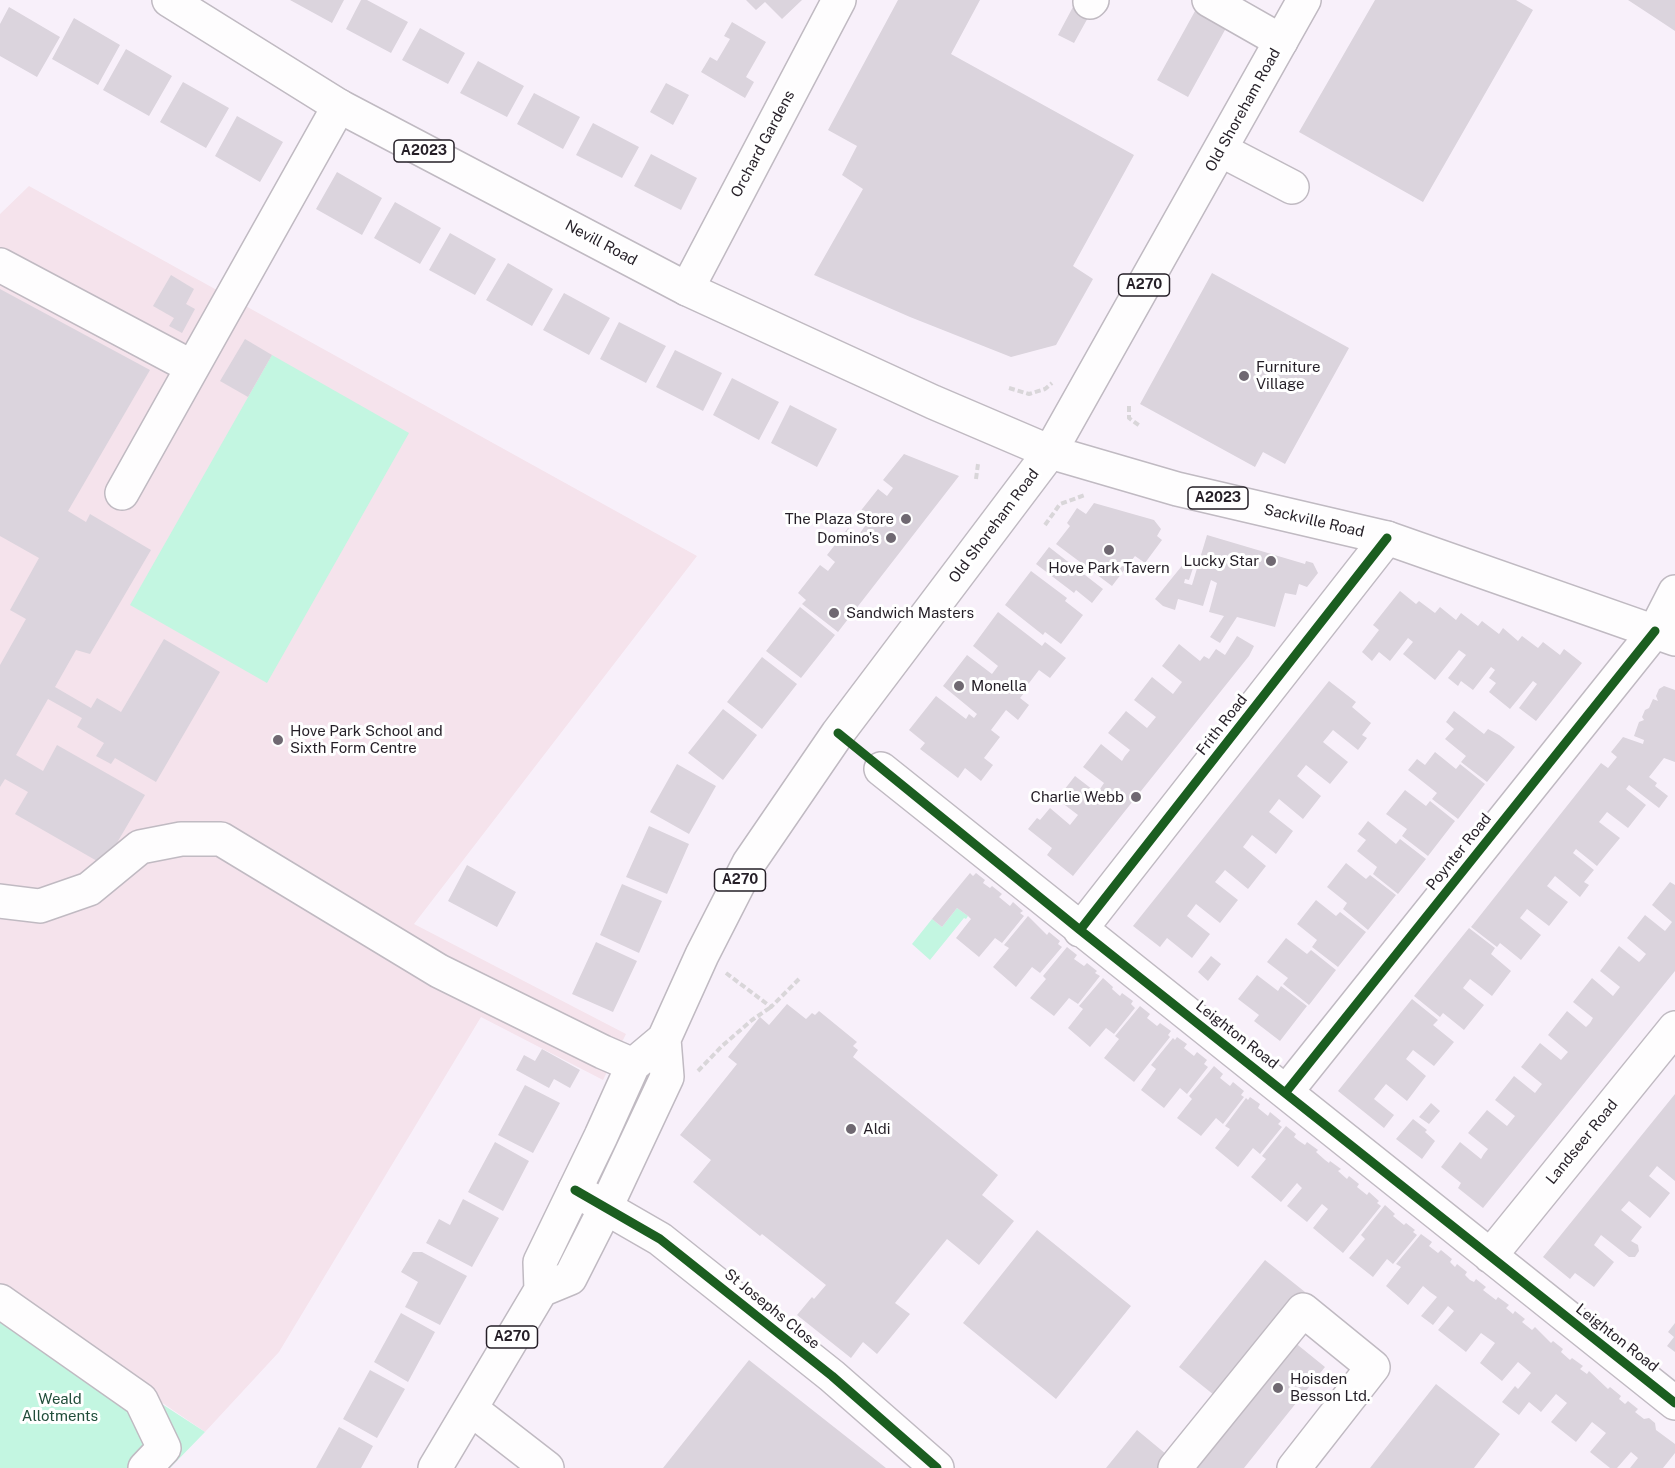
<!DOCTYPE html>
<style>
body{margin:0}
canvas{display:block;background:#f8f0fa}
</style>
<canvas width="1675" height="1468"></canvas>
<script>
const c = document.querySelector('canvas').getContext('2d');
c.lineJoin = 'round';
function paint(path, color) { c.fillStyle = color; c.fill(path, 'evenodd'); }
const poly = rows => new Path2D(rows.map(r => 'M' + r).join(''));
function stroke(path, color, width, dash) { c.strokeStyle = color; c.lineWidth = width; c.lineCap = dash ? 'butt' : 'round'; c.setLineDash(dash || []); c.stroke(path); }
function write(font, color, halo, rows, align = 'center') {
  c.font = font + ' "Public Sans",sans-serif'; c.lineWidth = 6; c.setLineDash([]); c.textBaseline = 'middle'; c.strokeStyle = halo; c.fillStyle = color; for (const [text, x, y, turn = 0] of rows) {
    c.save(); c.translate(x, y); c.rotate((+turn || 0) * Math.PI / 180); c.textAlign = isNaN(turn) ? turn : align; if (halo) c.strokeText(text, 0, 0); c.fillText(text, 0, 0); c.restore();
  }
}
paint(poly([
 [29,186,697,556,414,924,626,1034,603,1080,481,1017,279,1352,205,1432,0,1292,0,214]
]), '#f5e3ec');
paint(poly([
 [272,355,409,433,267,683,130,605],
 [957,908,968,916,966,919,964,918,930,960,912,944,932,919,942,927],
 [0,1292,145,1393,205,1432,170,1468,0,1468]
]), '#c3f6e1');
paint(poly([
 [290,0,344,0,332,23],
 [361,0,367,0,408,22,391,53,346,29],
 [746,0,802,0,782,19,765,2,756,10],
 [898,0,980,0,951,54,1134,155,1073,266,1093,279,1056,345,1011,357,910,317,814,275,863,189,842,175,857,146,828,130],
 [1375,0,1516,0,1533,10,1423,202,1299,132],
 [1628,0,1675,0,1675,31,1663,23],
 [1200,2,1231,19,1188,97,1157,80],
 [1074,5,1090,14,1074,43,1058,35],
 [9,7,60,37,37,77,0,56,0,24],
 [74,18,120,45,98,85,52,59],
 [732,22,766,42,746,77,754,82,745,98,701,72,710,57,717,61,730,39,724,36],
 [420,28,465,53,448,84,402,60],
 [126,49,172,76,149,116,103,90],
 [478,61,524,86,507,117,460,93],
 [183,82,229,108,206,148,160,122],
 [666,83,689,95,673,125,650,112],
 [534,93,580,117,563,149,517,124],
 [237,116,283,142,260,182,215,156],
 [593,123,639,147,622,178,576,155],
 [651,154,697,178,681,210,634,186],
 [337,172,382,198,362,235,316,209],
 [395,202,441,228,420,264,374,238],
 [450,233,496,259,475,295,429,270],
 [508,263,553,289,532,326,486,300],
 [1212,273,1349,348,1285,464,1263,452,1255,467,1140,404],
 [171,275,194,289,186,304,195,309,182,333,169,326,174,318,153,306],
 [0,289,150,370,68,511,86,522,90,514,151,550,90,654,76,650,55,687,91,708,97,698,121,712,164,639,220,672,156,782,115,758,111,764,96,756,104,743,77,727,82,718,48,699,16,755,43,771,57,745,145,795,104,865,15,814,28,792,5,779,0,787,0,665,26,619,10,610,39,558,0,536],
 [564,293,610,318,589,355,543,330],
 [619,322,666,346,646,383,600,359],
 [245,339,272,355,248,397,220,381],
 [675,350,722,373,703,411,656,387],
 [732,378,779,402,759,440,713,415],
 [790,405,837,429,817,467,771,443],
 [904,454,959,476,838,632,802,604,806,600,798,593,820,565,828,571,835,562,827,555,848,528,858,536,865,526,855,518,878,489,887,496,893,488,883,480],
 [1094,503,1154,520,1161,529,1157,536,1162,540,1145,563,1135,556,1112,586,1056,544,1070,526,1067,523,1077,508,1086,514],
 [1207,535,1305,564,1306,561,1313,563,1318,573,1307,587,1299,584,1296,595,1285,593,1275,627,1237,617,1220,643,1210,637,1224,616,1209,612,1217,583,1211,580,1203,606,1178,599,1175,610,1163,606,1155,599,1185,562,1193,568,1189,580,1185,579,1184,583,1192,585],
 [1049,547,1103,589,1092,603,1076,590,1074,593,1036,564],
 [1031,571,1067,598,1065,601,1083,615,1061,644,1045,632,1043,635,1005,605],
 [1400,591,1416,604,1419,601,1435,613,1440,607,1456,620,1461,613,1478,626,1482,621,1499,634,1503,628,1518,641,1522,636,1538,648,1543,642,1560,655,1564,649,1582,663,1536,721,1519,708,1537,684,1533,681,1510,709,1489,692,1496,683,1489,678,1495,670,1491,667,1473,690,1461,681,1458,686,1448,678,1466,655,1459,650,1435,680,1403,654,1413,642,1408,638,1390,661,1379,652,1372,661,1362,652,1379,630,1373,625],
 [800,607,835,635,801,678,766,651],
 [998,612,1042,646,1045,642,1066,658,1050,678,1039,670,1023,691,1025,692,1020,698,1029,705,1018,720,1006,710,991,730,1000,737,984,758,993,765,981,781,965,768,958,778,920,749,925,743,909,730,936,696,966,719,969,714,974,718,977,714,943,686,967,655,992,674,998,666,973,646],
 [1237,636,1254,646,1249,656,1073,876,1047,855,1052,848,1028,829,1037,818,1040,820,1050,808,1070,825,1078,815,1057,799,1075,776,1097,793,1100,789,1104,783,1083,767,1101,744,1122,761,1125,756,1130,750,1108,733,1126,711,1147,728,1156,717,1134,700,1152,677,1173,694,1182,682,1162,666,1179,644,1200,661,1204,656,1209,659,1216,649,1225,655],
 [762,657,797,684,762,729,727,702],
 [1329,681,1356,702,1352,707,1371,723,1362,735,1367,738,1358,750,1333,730,1323,742,1348,762,1330,784,1306,765,1297,776,1321,796,1303,819,1279,799,1269,812,1293,831,1276,854,1252,835,1243,847,1266,866,1248,889,1225,870,1215,882,1238,900,1220,923,1196,904,1187,916,1210,934,1192,958,1167,938,1160,947,1133,926],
 [1664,686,1675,690,1675,762,1664,758,1649,777,1657,783,1655,786,1668,796,1659,808,1629,785,1626,789,1646,805,1628,828,1607,812,1599,822,1620,838,1610,850,1597,866,1576,849,1573,853,1594,870,1584,882,1589,885,1580,897,1555,876,1547,886,1568,902,1549,926,1527,909,1520,918,1541,935,1521,960,1500,943,1497,947,1471,927,1601,763,1608,768,1617,757,1611,752,1623,737,1643,744,1644,740,1634,736,1639,722,1644,720,1642,717,1645,710,1649,708,1653,699,1658,701,1656,696,1659,689],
 [723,709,757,735,723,780,688,753],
 [1454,711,1484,734,1488,729,1499,735,1515,747,1487,782,1461,762,1466,756,1445,739,1454,729,1446,722],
 [1435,752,1456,769,1460,764,1485,784,1458,819,1432,799,1437,793,1408,770,1417,759,1425,765],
 [677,764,716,786,689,834,650,812],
 [1405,790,1426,806,1430,801,1455,821,1428,856,1402,836,1407,829,1386,814],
 [1368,821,1396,844,1400,839,1426,859,1398,894,1373,874,1377,867,1357,851,1366,840,1358,834],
 [649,826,689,844,667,894,626,877],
 [1346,863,1366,879,1370,875,1396,895,1368,930,1343,909,1347,903,1327,887],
 [467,865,516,892,497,927,448,901],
 [970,873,973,876,976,873,985,880,983,883,990,888,992,886,1002,894,999,897,1010,906,1013,902,1023,911,1020,913,1024,916,1002,943,995,938,979,957,956,938,971,919,968,916,957,908,942,927,932,919],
 [1670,882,1675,885,1675,971,1483,1208,1458,1188,1461,1183,1441,1167,1460,1142,1481,1159,1484,1154,1488,1149,1468,1133,1487,1110,1507,1126,1515,1116,1495,1100,1514,1076,1535,1093,1542,1084,1521,1067,1540,1043,1561,1060,1568,1052,1548,1035,1567,1011,1586,1027,1590,1023,1593,1018,1573,1002,1592,978,1613,996,1620,987,1600,971,1619,946,1639,962,1642,959,1646,954,1627,938,1645,915,1665,931,1669,926,1672,922,1652,905],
 [622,884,662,901,639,953,600,935],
 [1316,900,1336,916,1340,912,1366,932,1338,967,1312,947,1317,940,1297,924],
 [1028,916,1047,935,1049,932,1060,941,1058,944,1062,947,1040,973,1032,967,1016,987,993,967,1009,948,1004,945],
 [1469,928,1495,948,1491,954,1511,971,1492,996,1470,979,1463,988,1484,1005,1464,1030,1443,1013,1440,1017,1414,996],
 [1286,938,1307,954,1311,950,1336,970,1309,1005,1283,984,1288,978,1267,962],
 [596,942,637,961,613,1012,572,994],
 [1067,947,1077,955,1074,959,1084,966,1087,963,1097,971,1095,973,1100,976,1078,1004,1069,998,1054,1016,1030,998,1046,979,1043,976],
 [1211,956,1221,964,1208,981,1198,972],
 [1257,975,1278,991,1281,986,1307,1006,1280,1041,1254,1021,1259,1015,1238,999],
 [1103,978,1113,987,1112,989,1120,996,1122,993,1133,1001,1131,1004,1135,1008,1114,1034,1106,1028,1090,1047,1068,1028,1083,1009,1079,1006],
 [1412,999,1438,1020,1433,1025,1454,1042,1434,1066,1413,1050,1406,1059,1426,1076,1407,1101,1386,1084,1381,1090,1374,1099,1394,1115,1384,1128,1338,1091],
 [787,1004,806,1019,812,1013,815,1015,819,1011,857,1042,853,1046,858,1050,853,1057,998,1175,982,1195,1014,1221,979,1265,947,1239,895,1303,910,1314,877,1354,863,1342,851,1358,797,1315,812,1297,814,1299,826,1285,762,1234,760,1236,693,1182,711,1160,680,1135,737,1064,728,1057,760,1017,769,1025],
 [1140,1006,1150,1014,1147,1018,1157,1026,1160,1023,1171,1031,1168,1035,1170,1037,1134,1082,1104,1058,1119,1039,1115,1036],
 [1177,1037,1187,1044,1184,1048,1194,1056,1197,1052,1207,1060,1204,1064,1208,1067,1187,1094,1180,1088,1164,1108,1141,1090,1156,1069,1151,1065,1173,1038,1175,1040],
 [542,1049,580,1070,570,1088,554,1079,549,1088,516,1070,524,1055,535,1061],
 [1214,1066,1223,1074,1220,1078,1230,1086,1233,1082,1244,1091,1241,1095,1244,1097,1223,1124,1216,1118,1201,1136,1177,1118,1192,1099,1189,1096],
 [525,1085,560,1103,533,1153,498,1135],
 [1675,1094,1675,1181,1657,1166,1649,1176,1670,1193,1650,1218,1629,1201,1621,1210,1642,1227,1631,1241,1638,1245,1639,1251,1635,1257,1629,1257,1601,1235,1594,1245,1614,1262,1594,1287,1575,1273,1570,1279,1543,1257],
 [1250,1097,1260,1104,1258,1108,1268,1116,1270,1112,1281,1121,1278,1124,1282,1127,1260,1154,1253,1148,1238,1167,1215,1148,1230,1129,1225,1126,1246,1098,1248,1100],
 [1431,1103,1440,1111,1429,1124,1419,1117],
 [1413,1119,1427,1130,1425,1132,1435,1141,1422,1159,1396,1139],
 [1286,1126,1296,1134,1294,1137,1299,1141,1305,1145,1307,1142,1318,1150,1316,1152,1325,1160,1329,1163,1330,1161,1341,1169,1338,1171,1347,1179,1349,1176,1359,1184,1357,1187,1367,1195,1369,1192,1379,1201,1377,1203,1381,1206,1343,1253,1313,1228,1328,1209,1322,1204,1307,1222,1287,1206,1302,1188,1297,1183,1281,1202,1251,1177,1266,1159,1262,1156],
 [495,1142,529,1161,503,1211,468,1192],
 [463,1199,499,1218,472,1267,426,1243,439,1219,450,1225],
 [1385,1205,1395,1214,1393,1216,1404,1225,1406,1223,1415,1230,1413,1232,1417,1235,1393,1264,1387,1259,1373,1277,1349,1258,1365,1239,1361,1235],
 [1037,1230,1131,1306,1056,1399,963,1323],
 [1421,1234,1432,1242,1429,1246,1438,1253,1441,1250,1452,1259,1450,1262,1455,1267,1457,1264,1467,1272,1465,1275,1470,1280,1474,1282,1476,1279,1486,1287,1483,1290,1496,1300,1498,1297,1509,1305,1506,1308,1513,1314,1515,1311,1525,1319,1522,1322,1532,1330,1535,1327,1551,1343,1553,1341,1563,1349,1561,1352,1570,1360,1572,1358,1583,1366,1580,1369,1587,1374,1589,1371,1608,1389,1610,1387,1621,1396,1619,1399,1625,1404,1628,1401,1638,1409,1635,1412,1644,1419,1649,1418,1655,1423,1656,1430,1675,1444,1675,1453,1663,1468,1630,1468,1638,1458,1631,1452,1617,1468,1610,1468,1590,1452,1606,1433,1592,1422,1576,1442,1551,1422,1567,1403,1556,1394,1541,1412,1529,1402,1519,1415,1502,1402,1515,1386,1518,1389,1531,1373,1518,1362,1502,1381,1480,1363,1495,1343,1481,1333,1466,1352,1438,1330,1454,1311,1448,1306,1433,1325,1421,1316,1437,1297,1430,1292,1423,1286,1408,1305,1386,1286,1401,1267,1396,1264],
 [413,1252,422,1252,467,1276,440,1325,405,1307,418,1282,401,1272],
 [1265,1260,1305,1292,1219,1399,1179,1367],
 [401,1313,435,1332,408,1382,374,1362],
 [1675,1323,1675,1352,1667,1346,1674,1337,1668,1332],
 [1288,1337,1325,1367,1244,1468,1184,1468],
 [749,1360,886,1468,663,1468],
 [370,1370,405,1389,377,1438,343,1419],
 [1436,1384,1500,1434,1474,1468,1370,1468],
 [339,1427,373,1446,361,1468,316,1468],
 [1137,1430,1172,1459,1165,1468,1106,1468]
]), '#dbd4dd');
const minor = poly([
 [1209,0,1281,41],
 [1090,2,1092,0],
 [1221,150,1292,187],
 [0,265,192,367],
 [687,289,839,0],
 [122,493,339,106],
 [881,769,1675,1403],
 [0,901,40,906,89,889,140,847,181,839,221,839,439,971,603,1052,633,1065],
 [1080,930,1387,538],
 [1286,1092,1655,631,1675,592],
 [575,1190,660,1239,832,1376,937,1468],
 [1490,1256,1675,1028],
 [0,1301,141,1400,164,1448,145,1468],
 [471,1409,547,1468],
 [1175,1468,1303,1310,1373,1367,1294,1468]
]);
const major = poly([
 [169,0,339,106,687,289,933,402,1050,452,1177,489,1387,538,1675,639],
 [541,1290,570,1278,605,1209,667,1077,664,1039],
 [435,1468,541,1290,540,1262,601,1136,633,1065,664,1039,702,955,749,863,838,733,1050,452,1304,0]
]);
stroke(minor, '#c0bac2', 36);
stroke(major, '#c0bac2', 36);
stroke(poly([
 [1009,388,1029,394,1045,389,1052,383],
 [1129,406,1129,418,1140,426],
 [976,479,978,464],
 [1045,525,1060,504,1085,495],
 [726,973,771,1007,799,979],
 [698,1071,722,1046,752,1020,771,1007]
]), '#d9d6d9', 4, [6, 3]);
stroke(minor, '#fefdfe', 33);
stroke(major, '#fefdfe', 33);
stroke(poly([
 [838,733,1080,930,1675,1403],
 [1080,930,1387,538],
 [1286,1092,1655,631],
 [575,1190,660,1239,832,1376,937,1468]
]), '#1b5e20', 9);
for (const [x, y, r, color] of [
 [1244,376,6,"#6f6871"],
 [906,519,6,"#6f6871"],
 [891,538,6,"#6f6871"],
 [1109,550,6,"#6f6871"],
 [1271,561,6,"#6f6871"],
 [834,613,6,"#6f6871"],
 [959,686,6,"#6f6871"],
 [278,740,6,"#6f6871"],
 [1136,797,6,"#6f6871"],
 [851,1129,6,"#6f6871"],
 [1278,1388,6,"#6f6871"]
]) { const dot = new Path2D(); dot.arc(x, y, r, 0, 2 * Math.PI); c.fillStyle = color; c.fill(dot); stroke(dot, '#fff', 2); }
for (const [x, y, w] of [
 [424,151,60],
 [1144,285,51],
 [1218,498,60],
 [740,880,51],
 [512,1337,51]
]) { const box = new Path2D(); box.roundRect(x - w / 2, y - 11, w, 22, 4.5); c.fillStyle = '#fff'; c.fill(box); stroke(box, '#251f27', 1.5); }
write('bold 14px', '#251f27', null, [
 ["A2023",424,151],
 ["A270",1144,285],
 ["A2023",1218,498],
 ["A270",740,880],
 ["A270",512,1337]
]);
write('15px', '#251f27', '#fff', [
 ["Old Shoreham Road",1243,110,-61],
 ["Orchard Gardens",763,144,-62],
 ["Nevill Road",601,243,28],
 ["Sackville Road",1314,521,13],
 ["Old Shoreham Road",994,526,-53],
 ["Frith Road",1222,725,-52],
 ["Poynter Road",1459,852,-51],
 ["Leighton Road",1237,1035,38],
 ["Landseer Road",1582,1142,-51],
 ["St Josephs Close",772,1309,39],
 ["Leighton Road",1617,1338,38]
]);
write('15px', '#251f27', '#fff', [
 ["Furniture",1256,367],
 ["Village",1256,384],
 ["The Plaza Store",894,519,"right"],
 ["Domino's",879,538,"right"],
 ["Lucky Star",1259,561,"right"],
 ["Hove Park Tavern",1109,568,"center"],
 ["Sandwich Masters",846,613],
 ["Monella",971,686],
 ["Hove Park School and",290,731],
 ["Sixth Form Centre",290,748],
 ["Charlie Webb",1124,797,"right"],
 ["Aldi",863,1129],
 ["Hoisden",1290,1379],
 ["Besson Ltd.",1290,1396]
], 'left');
write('15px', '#214d3a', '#fff', [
 ["Weald",60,1399],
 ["Allotments",60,1416]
]);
</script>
